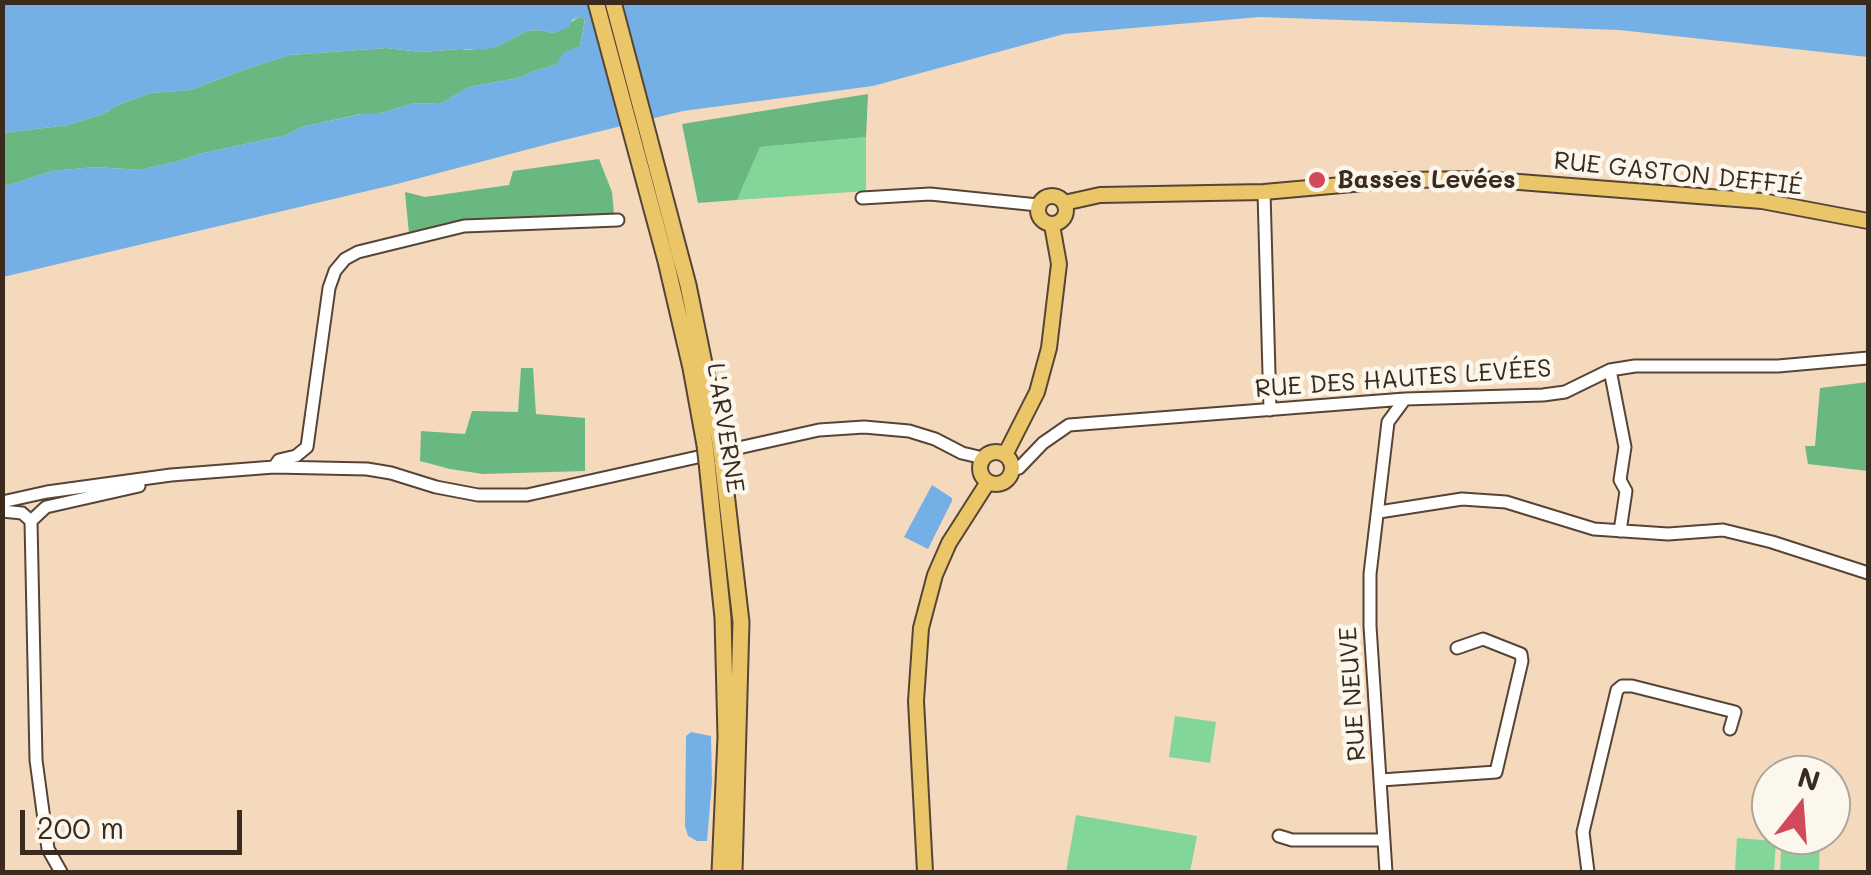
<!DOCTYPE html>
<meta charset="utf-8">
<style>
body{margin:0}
#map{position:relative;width:1871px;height:875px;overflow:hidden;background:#f4d9bc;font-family:Mali,sans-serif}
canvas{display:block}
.frame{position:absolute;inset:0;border:5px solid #3b2a1e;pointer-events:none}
.north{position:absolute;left:1751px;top:755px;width:100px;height:100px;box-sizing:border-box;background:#fbf7ec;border:2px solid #aea59a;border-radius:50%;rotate:17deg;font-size:28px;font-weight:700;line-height:40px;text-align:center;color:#3b2a1e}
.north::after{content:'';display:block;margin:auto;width:35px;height:45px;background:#d1495b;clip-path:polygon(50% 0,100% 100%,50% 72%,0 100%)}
.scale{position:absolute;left:20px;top:810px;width:222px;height:45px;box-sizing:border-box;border:5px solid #3b2a1e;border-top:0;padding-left:12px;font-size:30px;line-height:35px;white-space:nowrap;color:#3b2a1e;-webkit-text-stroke:8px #fbf7ec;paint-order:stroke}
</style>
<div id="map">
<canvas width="1871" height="875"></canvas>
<div class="frame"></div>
<div class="north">N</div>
<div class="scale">200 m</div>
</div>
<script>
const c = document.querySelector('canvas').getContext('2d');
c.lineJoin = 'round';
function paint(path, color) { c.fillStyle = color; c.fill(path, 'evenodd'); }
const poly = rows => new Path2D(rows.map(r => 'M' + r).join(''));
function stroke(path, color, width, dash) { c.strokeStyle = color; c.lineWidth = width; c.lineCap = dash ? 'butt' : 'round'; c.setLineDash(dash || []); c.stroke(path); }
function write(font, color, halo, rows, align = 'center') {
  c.font = font + ' Mali,sans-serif'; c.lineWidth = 9; c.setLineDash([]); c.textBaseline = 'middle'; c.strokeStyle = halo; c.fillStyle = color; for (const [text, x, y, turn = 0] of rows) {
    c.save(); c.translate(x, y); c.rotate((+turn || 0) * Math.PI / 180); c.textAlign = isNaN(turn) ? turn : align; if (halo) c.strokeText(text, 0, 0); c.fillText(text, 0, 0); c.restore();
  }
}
paint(poly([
 [866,137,866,191,737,200,760,147],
 [1175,716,1216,722,1210,763,1169,757],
 [1076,815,1197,836,1190,872,1066,872],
 [1782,835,1820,835,1819,872,1780,872],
 [1737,838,1776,841,1774,872,1735,872]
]), '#82d699');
paint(poly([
 [579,17,585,19,580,46,567,52,556,65,537,70,518,78,469,87,440,104,414,103,378,114,361,114,301,127,287,135,199,154,179,161,140,170,95,167,52,171,3,187,3,133,68,125,103,114,118,105,151,93,190,90,249,68,290,55,386,48,421,52,461,49,470,50,498,46,527,31,538,30,554,33],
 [868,94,866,137,760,147,737,200,698,203,682,124],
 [599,159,612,192,614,214,456,222,409,234,405,192,425,197,509,185,513,171],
 [521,368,533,368,536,414,585,418,585,471,483,474,450,469,420,461,421,431,465,434,472,411,518,412],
 [1868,382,1868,471,1808,464,1805,446,1815,446,1820,388]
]), '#69b781');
paint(poly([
 [1868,2,1868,57,1619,30,1260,17,1064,34,873,86,683,111,552,143,397,184,3,277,3,187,52,171,95,167,140,170,179,161,199,154,287,135,301,127,362,114,378,114,414,103,440,104,469,87,518,78,537,70,556,65,563,53,580,46,585,20,579,17,572,20,569,27,554,33,538,30,527,31,498,46,484,50,460,49,421,52,386,48,290,55,249,68,190,90,151,93,118,105,103,114,68,125,3,133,2,3],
 [932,485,952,498,952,501,928,549,904,537],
 [691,732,711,736,712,782,707,841,697,841,688,836,685,826,686,736]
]), '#74b0e5');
const minor = poly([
 [1264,192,1270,410],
 [862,198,930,194,1038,205],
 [1610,370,1625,447,1620,480,1626,491,1620,531],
 [274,467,279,460,296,456,307,447,329,288,335,271,345,259,358,252,464,226,618,220],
 [1012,470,1019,468,1043,443,1069,425,1405,399,1543,395,1565,392,1610,370,1635,366,1778,366,1868,358],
 [2,502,47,492,171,475,274,467,367,469,391,473,436,487,478,495,527,495,819,430,864,427,909,431,935,439,962,453,983,458],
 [2,511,22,513,31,521],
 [1379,512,1462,499,1506,502,1594,529,1668,534,1723,530,1772,542,1868,573],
 [1381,780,1496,772,1522,661,1521,654,1483,639,1457,648],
 [1279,836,1292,840,1384,840],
 [61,872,48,849,36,760,31,521,46,507,139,486],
 [1386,872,1370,626,1370,574,1388,422,1405,399],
 [1588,872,1583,832,1617,690,1622,686,1632,686,1735,712,1730,729]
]);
const major = poly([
 '1038 210a14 14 0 1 1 28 0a14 14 0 1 1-28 0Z',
 [1064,203,1100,195,1264,192,1398,180,1481,179,1762,201,1868,221],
 '980 468a16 16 0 1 1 32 0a16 16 0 1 1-32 0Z',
 [1005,455,1037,392,1049,348,1059,264,1052,225],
 [925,872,916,701,921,628,935,575,949,543,988,482]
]);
const highway = poly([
 [596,2,666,261,691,368,705,445],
 [613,2,688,285,720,442],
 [722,458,741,622,734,872],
 [707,462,723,618,726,737,720,872]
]);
stroke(minor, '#574436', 15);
stroke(major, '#574436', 18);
stroke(highway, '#574436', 19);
stroke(minor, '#fff', 11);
stroke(major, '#ebc669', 14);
stroke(highway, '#ebc669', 15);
const highwayBridge = poly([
 [720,442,722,458],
 [705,445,707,462]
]);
stroke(highwayBridge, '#574436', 19, []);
stroke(highwayBridge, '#ebc669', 15);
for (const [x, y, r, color] of [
 [1317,180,10,"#d1495b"]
]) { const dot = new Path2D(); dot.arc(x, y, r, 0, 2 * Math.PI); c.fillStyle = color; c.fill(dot); stroke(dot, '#fbf7ec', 4); }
write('25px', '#3b2a1e', '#fbf7ec', [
 ["RUE GASTON DEFFIÉ",1678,174,6],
 ["RUE DES HAUTES LEVÉES",1403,379,-4],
 ["L'ARVERNE",725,428,81],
 ["RUE NEUVE",1353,694,-94]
]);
write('bold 25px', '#3b2a1e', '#fbf7ec', [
 ["Basses Levées",1337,180]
], 'left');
</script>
